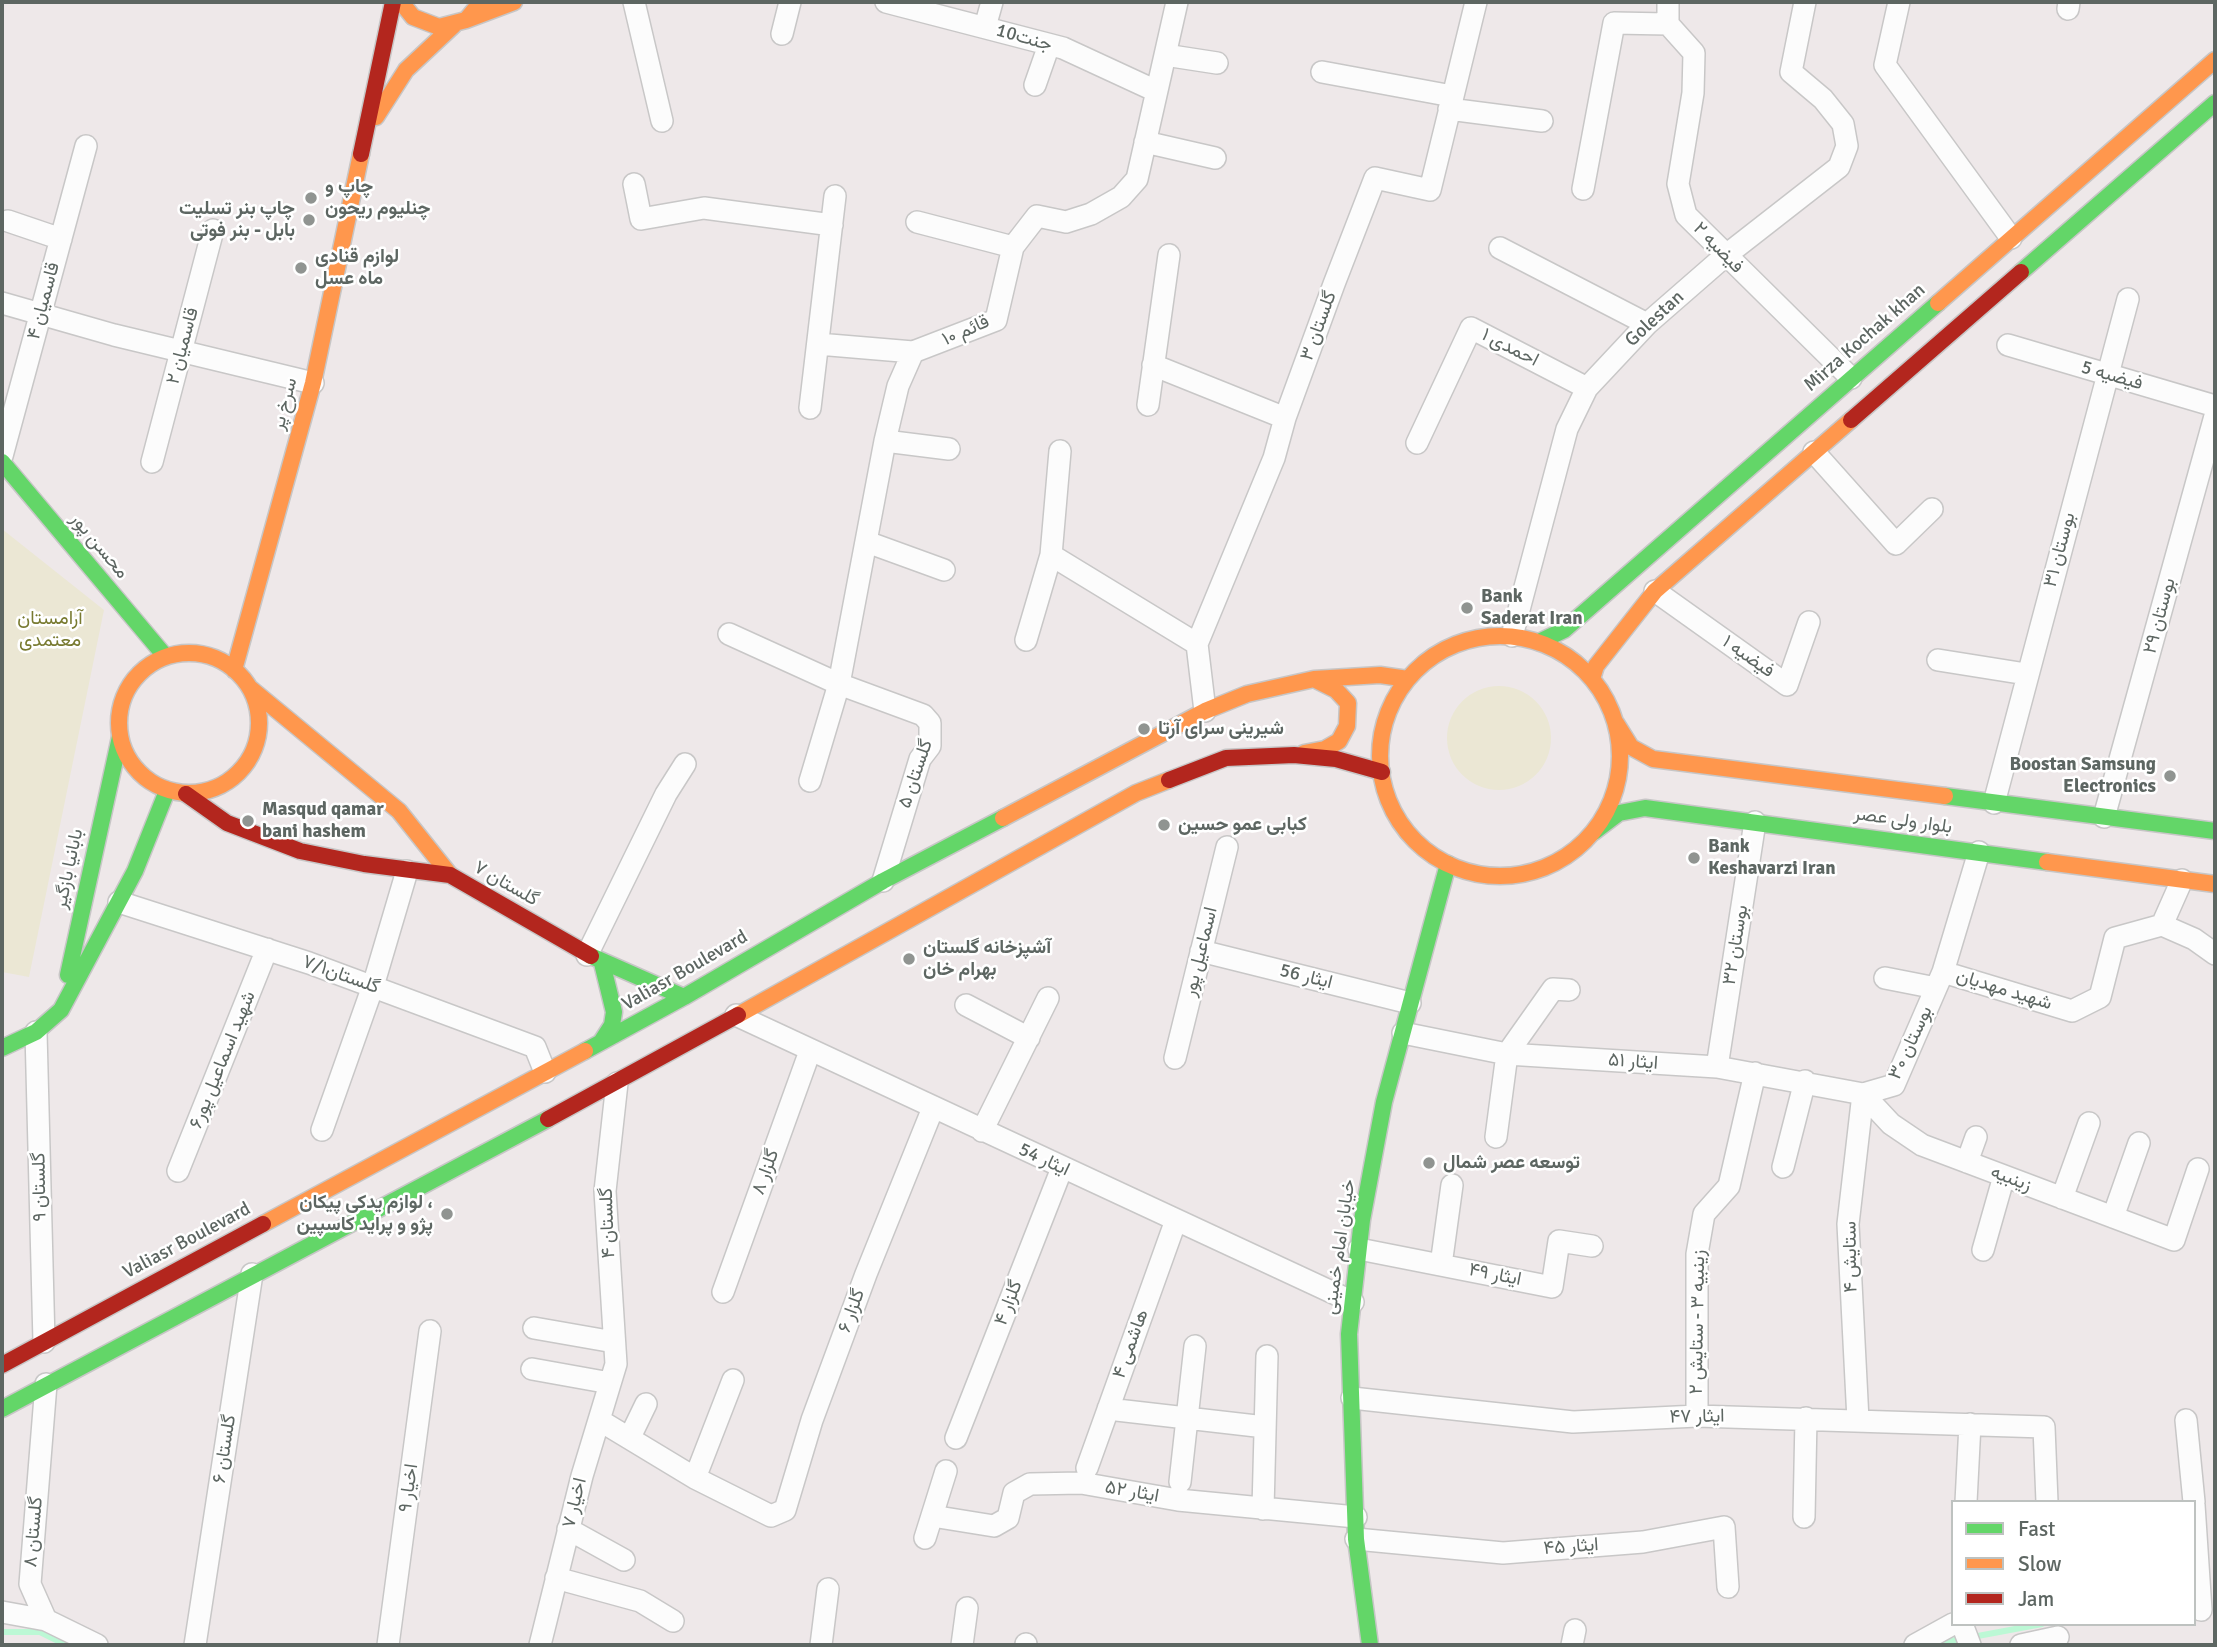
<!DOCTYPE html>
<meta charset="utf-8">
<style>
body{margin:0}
#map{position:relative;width:2217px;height:1647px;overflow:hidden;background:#eee8e9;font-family:Signika,sans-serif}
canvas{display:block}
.frame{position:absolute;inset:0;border:4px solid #5d6662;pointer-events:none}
.legend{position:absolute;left:1951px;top:1500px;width:245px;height:126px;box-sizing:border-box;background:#fff;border:2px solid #bec2c0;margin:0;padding:9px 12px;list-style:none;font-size:21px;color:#5d6662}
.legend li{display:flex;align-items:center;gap:14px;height:35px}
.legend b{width:35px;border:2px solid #bec2c0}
</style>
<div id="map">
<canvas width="2217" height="1647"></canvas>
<div class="frame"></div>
<ul class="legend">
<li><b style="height:9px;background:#63d668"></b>Fast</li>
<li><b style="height:9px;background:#ff974d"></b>Slow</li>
<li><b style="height:9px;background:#b3261e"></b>Jam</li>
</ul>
</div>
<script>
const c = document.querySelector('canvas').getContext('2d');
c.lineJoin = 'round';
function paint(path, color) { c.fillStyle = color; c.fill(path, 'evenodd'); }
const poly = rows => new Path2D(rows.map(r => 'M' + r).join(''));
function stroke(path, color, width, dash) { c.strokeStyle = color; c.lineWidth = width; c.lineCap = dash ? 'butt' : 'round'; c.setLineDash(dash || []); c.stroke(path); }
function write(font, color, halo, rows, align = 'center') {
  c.font = font + ' Signika,Vazirmatn,sans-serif'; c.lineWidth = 5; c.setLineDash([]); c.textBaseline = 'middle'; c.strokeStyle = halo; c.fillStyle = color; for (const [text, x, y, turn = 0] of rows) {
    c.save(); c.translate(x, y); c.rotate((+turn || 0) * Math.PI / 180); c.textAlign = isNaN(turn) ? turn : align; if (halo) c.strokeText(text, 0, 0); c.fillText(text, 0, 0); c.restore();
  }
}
paint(poly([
 [2,529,104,610,29,977,2,972],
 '1447 738a52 52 0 1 1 104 0a52 52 0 1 1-104 0Z'
]), '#ebe7d4');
stroke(poly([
 [2,1632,40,1632,66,1645],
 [1943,1645,1951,1641,2042,1624]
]), '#bcf8d5', 6);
const street = poly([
 [634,2,662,121],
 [886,2,1063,48,1156,91],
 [1668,2,1668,24,1694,53,1693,93,1678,184,1686,215,1851,378],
 [1899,2,1885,65,2011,238],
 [2068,9,2069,2],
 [985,27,992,2],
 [782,34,790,2],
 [1165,55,1217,63],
 [1322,72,1452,96],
 [1035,85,1049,45],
 [1449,109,1542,121],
 [1145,142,1215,158],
 [634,184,641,219,704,208,832,225],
 [1583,189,1614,23,1668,24],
 [8,221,61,239],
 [917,222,1013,247],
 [1500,248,1647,324],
 [2,303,114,335,313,383],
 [818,344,913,352],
 [2008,345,2215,406],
 [1153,365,1285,418],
 [1148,405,1169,255],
 [810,408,835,196],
 [885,441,949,449],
 [1417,443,1471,328,1587,388],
 [1814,452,1896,544,1932,509],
 [2,456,86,146],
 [152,462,213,230],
 [867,542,944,570],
 [1051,555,1197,644],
 [1655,591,1787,685,1809,622],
 [729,634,839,684,923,715,930,723,930,746,920,759,883,881],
 [1512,636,1567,429,1587,388,1647,324,1725,256,1839,167,1847,146,1843,124,1823,99,1791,72,1805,2],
 [1026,640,1051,555,1060,451],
 [1938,660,2026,674],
 [1205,711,1197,644,1274,458,1285,418,1334,284,1375,178,1430,190,1476,2],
 [810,781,839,684,885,441,898,386,913,352,996,320,1013,247,1037,216,1066,222,1091,214,1121,197,1137,179,1177,2],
 [1994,803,2128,299],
 [2104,817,2215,416],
 [119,902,309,963,535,1047,545,1072],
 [2162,925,2182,880],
 [1201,951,1410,1003],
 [587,955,666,794,685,764],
 [1943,972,2072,1011,2100,997,2115,938,2162,925,2194,939,2215,954],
 [1885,978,1936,988],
 [966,1005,1029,1038],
 [736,1015,1353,1302],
 [36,1032,44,1342],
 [1403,1033,1507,1054,1717,1067,1863,1094,1894,1085,1943,972,1979,852],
 [1175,1058,1227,847],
 [1717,1067,1755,822],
 [1863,1094,1891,1124,1922,1145,2174,1240,2198,1169],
 [322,1130,373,986,407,871],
 [982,1131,1048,998],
 [1496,1137,1507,1054,1553,989,1569,990],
 [1967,1162,1976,1137],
 [1783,1167,1805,1081],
 [178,1171,267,949],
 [2062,1198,2089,1123],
 [2113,1217,2139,1143],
 [1359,1249,1552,1287,1559,1241,1592,1246],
 [1983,1250,2004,1176],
 [1441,1265,1452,1185],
 [723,1292,810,1051],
 [534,1328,614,1342],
 [532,1369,610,1383],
 [46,1384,30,1584,46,1620,97,1645],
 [1352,1398,1573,1422,1697,1416,2044,1427,2047,1502],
 [1108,1409,1265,1427],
 [1697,1416,1697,1254,1704,1214,1729,1186,1755,1073],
 [599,1420,695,1478,771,1516,785,1510,812,1420,866,1274,933,1108],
 [1858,1420,1848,1224,1863,1094],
 [2186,1420,2194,1502],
 [630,1437,646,1404],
 [956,1438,1062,1168],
 [1087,1468,1176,1220],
 [695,1478,733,1380],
 [1180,1482,1195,1346],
 [1966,1502,1970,1424],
 [2194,1505,2201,1610],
 [1263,1509,1267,1356],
 [932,1516,994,1526,1008,1518,1014,1493,1030,1484,1081,1483,1178,1500,1356,1517],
 [1804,1517,1806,1418],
 [568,1529,624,1560],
 [925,1538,946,1471],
 [1356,1539,1503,1553,1643,1542,1724,1527,1728,1587],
 [556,1578,640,1601,673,1621],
 [2,1612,46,1620],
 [1962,1624,1970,1645],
 [195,1645,252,1274],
 [388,1645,430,1331],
 [540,1645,582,1476,616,1364,605,1191,617,1083],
 [821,1645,828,1589],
 [962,1645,967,1608],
 [1026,1645,1026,1644],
 [1572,1645,1575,1630],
 [1915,1645,1953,1624],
 [2021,1645,2058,1637]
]);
const fast = poly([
 [2021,272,2215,103],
 [2,462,165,656],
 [1539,642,1564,630,1938,303],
 [1945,796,2215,831],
 [1594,832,1619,813,1645,808,2047,862],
 [591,956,684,997],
 [68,975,120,737],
 [601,1042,612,1025,614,1012,602,963],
 [2,1048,36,1032,61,1010,135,871,167,791],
 [585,1051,684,997,883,881,1003,818],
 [2,1409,548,1119],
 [1370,1645,1356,1539,1349,1334,1362,1220,1384,1102,1448,864]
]);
const slow = poly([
 [401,2,413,17,439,27,466,20,481,2],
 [466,20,514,2],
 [376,117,406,70,454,25],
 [1938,303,2215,60],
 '1380 756a120 120 0 1 1 240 0a120 120 0 1 1-240 0Z',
 '119 723a70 70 0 1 1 140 0a70 70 0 1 1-140 0Z',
 [234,670,313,383,361,154],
 [1592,679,1596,666,1655,591,1851,420],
 [250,688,399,811,450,875],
 [1616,723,1631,747,1653,759,1945,796],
 [1304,753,1325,749,1339,741,1347,726,1348,703,1336,690,1314,679],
 [1003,818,1205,711,1247,694,1314,679,1380,675,1408,679],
 [2047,862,2215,884],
 [738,1015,1136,793,1169,780],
 [263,1224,585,1051]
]);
const jam = poly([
 [361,154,393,2],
 [1851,420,2021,272],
 [1169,780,1226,758,1294,755,1336,759,1382,772],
 [186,794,227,823,300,851,364,864,450,875,591,956],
 [548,1119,738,1015],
 [2,1365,263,1224]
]);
stroke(street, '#c8c7c7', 24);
stroke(fast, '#c7c6c6', 19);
stroke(slow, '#c7c6c6', 19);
stroke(jam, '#c7c6c6', 19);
stroke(street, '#fcfcfc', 21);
stroke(fast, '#63d668', 16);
stroke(slow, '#ff974d', 16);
stroke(jam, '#b3261e', 16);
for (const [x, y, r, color] of [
 [311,198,7,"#909491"],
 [309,220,7,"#909491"],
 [301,268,7,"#909491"],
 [1467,608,7,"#909491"],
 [1144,729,7,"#909491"],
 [2170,776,7,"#909491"],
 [248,821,7,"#909491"],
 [1164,825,7,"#909491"],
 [1694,858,7,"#909491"],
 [909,959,7,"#909491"],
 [1429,1163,7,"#909491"],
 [447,1214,7,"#909491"]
]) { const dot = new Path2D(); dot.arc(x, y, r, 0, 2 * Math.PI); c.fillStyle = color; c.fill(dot); stroke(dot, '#fff', 2.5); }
write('19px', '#5d6662', '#fff', [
 ["جنت10",1024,38,16],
 ["فیضیه ۲",1718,248,46],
 ["قاسمیان ۴",44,301,-75],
 ["Golestan",1655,319,-43],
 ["گلستان ۳",1319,326,-70],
 ["قائم ۱۰",966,331,-24],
 ["Mirza Kochak khan",1865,338,-41],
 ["قاسمیان ۲",183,346,-75],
 ["احمدی ۱",1510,348,27],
 ["فیضیه 5",2112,376,16],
 ["سرخ پر",285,404,-75],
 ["محسن پور",99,546,50],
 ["بوستان ۳۱",2060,550,-75],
 ["بوستان ۲۹",2160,616,-75],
 ["فیضیه ۱",1748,657,35],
 ["گلستان ۵",916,774,-71],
 ["بلوار ولی عصر",1903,821,8],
 ["بابانیا بازگیر",69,869,-78],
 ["گلستان ۷",506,884,30],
 ["بوستان ۳۲",1736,945,-81],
 ["اسماعیل پور",1201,952,-76],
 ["Valiasr Boulevard",685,971,-30],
 ["گلستان۷/۱",341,975,20],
 ["ایثار 56",1306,977,14],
 ["شهید مهدیان",2004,990,17],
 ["بوستان ۳۰",1911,1043,-65],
 ["شهید اسماعیل پور۶",223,1060,-68],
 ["ایثار ۵۱",1633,1062,4],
 ["ایثار 54",1044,1160,25],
 ["گلزار ۸",766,1172,-70],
 ["زینبیه",2011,1179,21],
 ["گلستان ۹",40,1187,-91],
 ["گلستان ۴",608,1223,-92],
 ["Valiasr Boulevard",187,1241,-28],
 ["خیابان امام خمینی",1340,1247,-82],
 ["ستایش ۴",1851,1257,-91],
 ["ایثار ۴۹",1495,1275,11],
 ["گلزار ۴",1009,1303,-69],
 ["گلزار ۶",852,1311,-70],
 ["زینبیه ۳ - ستایش ۲",1698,1322,-89],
 ["هاشمی ۴",1131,1344,-70],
 ["ایثار ۴۷",1697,1417,-1],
 ["گلستان ۶",225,1449,-81],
 ["اخیار ۹",409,1488,-82],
 ["ایثار ۵۲",1132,1492,10],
 ["اخیار ۷",575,1503,-76],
 ["گلستان ۸",34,1532,-85],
 ["ایثار ۴۵",1571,1547,-4]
]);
write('bold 19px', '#5d6662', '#fff', [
 ["چاپ و",325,187],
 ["چنلیوم ریحون",325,209],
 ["چاپ بنر تسلیت",295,209,"right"],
 ["بابل - بنر فوتی",295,231,"right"],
 ["لوازم قنادی",315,257],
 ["ماه عسل",315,279],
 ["Bank",1481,597],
 ["Saderat Iran",1481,619],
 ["شیرینی سرای آرتا",1158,729],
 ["Boostan Samsung",2156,765,"right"],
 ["Electronics",2156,787,"right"],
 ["Masqud qamar",262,810],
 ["bani hashem",262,832],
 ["کبابی عمو حسین",1178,825],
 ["Bank",1708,847],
 ["Keshavarzi Iran",1708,869],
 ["آشپزخانه گلستان",923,948],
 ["بهرام خان",923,970],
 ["توسعه عصر شمال",1443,1163],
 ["لوازم یدکی پیکان ،",433,1203,"right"],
 ["پژو و پراید کاسپین",433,1225,"right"]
], 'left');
write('19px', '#787a30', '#fff', [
 ["آرامستان",50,619],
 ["معتمدی",50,641]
]);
</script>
